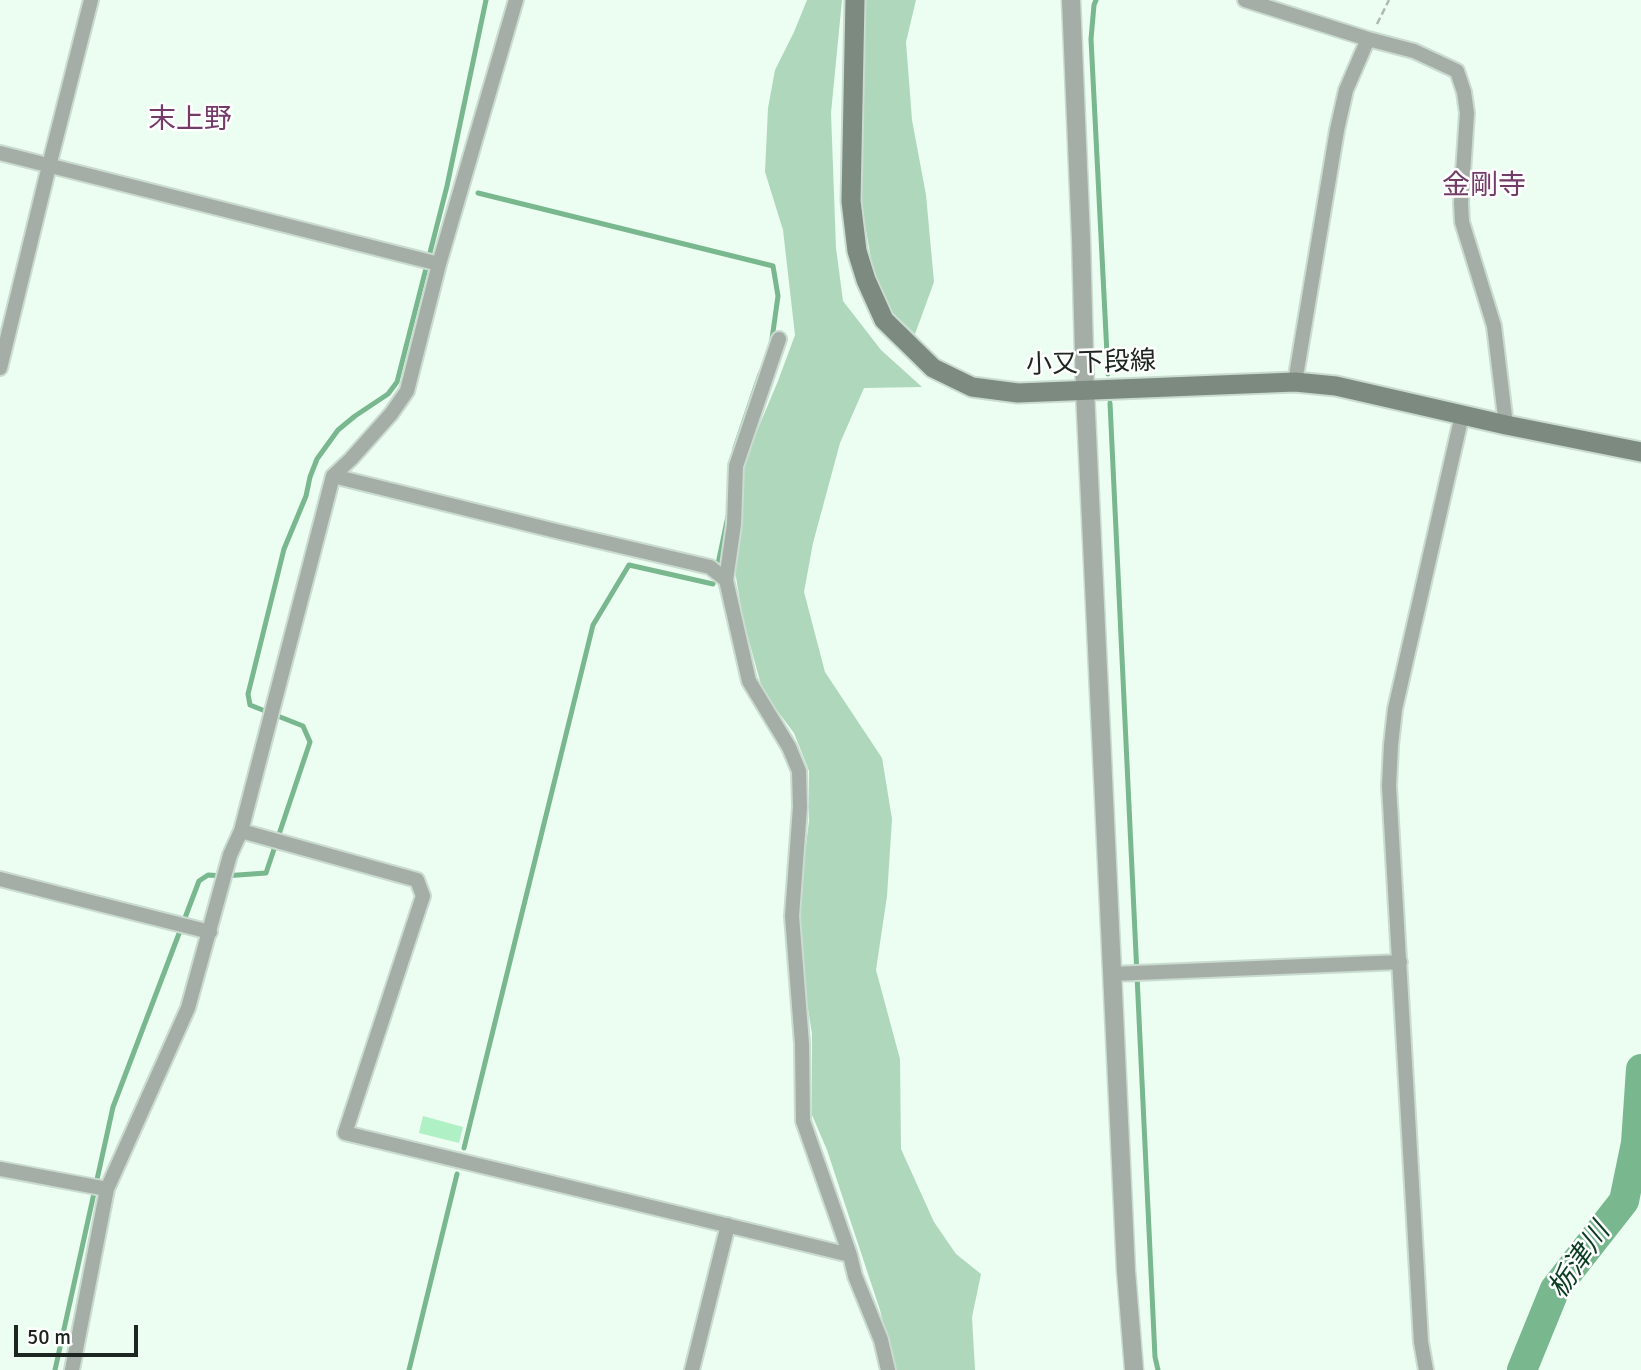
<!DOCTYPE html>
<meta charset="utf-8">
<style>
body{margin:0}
#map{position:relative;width:1641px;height:1370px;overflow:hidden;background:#ebfef1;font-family:Signika,sans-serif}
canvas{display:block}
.scale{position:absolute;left:14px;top:1325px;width:124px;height:32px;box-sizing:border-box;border:4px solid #1c251f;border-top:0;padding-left:9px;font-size:21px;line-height:24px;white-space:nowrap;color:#1c251f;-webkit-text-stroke:5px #fff;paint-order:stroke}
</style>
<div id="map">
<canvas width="1641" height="1370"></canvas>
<div class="scale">50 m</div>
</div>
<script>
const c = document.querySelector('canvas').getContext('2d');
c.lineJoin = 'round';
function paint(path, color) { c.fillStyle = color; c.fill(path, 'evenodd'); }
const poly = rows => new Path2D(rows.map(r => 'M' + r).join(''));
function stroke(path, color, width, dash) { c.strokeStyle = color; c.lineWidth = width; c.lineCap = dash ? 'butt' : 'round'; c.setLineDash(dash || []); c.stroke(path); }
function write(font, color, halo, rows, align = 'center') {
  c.font = font + ' Signika,"Noto Sans JP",sans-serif'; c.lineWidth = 5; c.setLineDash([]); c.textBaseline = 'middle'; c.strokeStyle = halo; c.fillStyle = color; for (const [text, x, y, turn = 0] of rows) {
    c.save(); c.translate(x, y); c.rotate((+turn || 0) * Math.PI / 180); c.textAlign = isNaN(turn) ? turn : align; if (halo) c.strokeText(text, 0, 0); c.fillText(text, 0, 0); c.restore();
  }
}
paint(poly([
 [807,0,842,0,831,113,836,248,843,301,881,350,922,387,864,388,840,443,813,543,804,592,825,672,882,758,892,819,887,896,876,970,900,1059,901,1149,934,1222,956,1254,981,1274,972,1317,975,1370,895,1370,880,1310,827,1150,812,1115,812,1034,801,965,798,909,809,821,809,771,794,733,763,692,743,619,735,571,743,509,743,464,778,381,795,335,783,230,765,172,768,108,775,70,794,32],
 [862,0,916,0,906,42,912,120,926,195,934,282,915,334,887,307,873,270,862,208,859,35]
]), '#afd7bc');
stroke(poly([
 [1096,0,1094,5,1091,39,1108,374],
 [478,193,773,266,778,296,771,346],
 [1110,403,1155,1357,1158,1370],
 [735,448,760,374],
 [718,564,728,516],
 [464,1148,593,625,629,565,713,584],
 [55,1370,113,1107,199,881,208,875,224,876,266,873,310,742,303,726,250,705,248,694,284,549,306,496,310,477,317,459,338,430,355,416,388,394,397,382,447,186,486,0],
 [409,1370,457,1174]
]), '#79b78f', 5);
stroke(poly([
 [1522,1370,1555,1289,1624,1201,1636,1143,1641,1069]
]), '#79b78f', 30);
paint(poly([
 [423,1116,463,1127,459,1143,419,1133]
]), '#aff0c5');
const minor = poly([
 [1245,0,1368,39,1414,51,1457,71,1464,92,1467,113,1461,203,1462,222,1494,326,1506,425],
 [0,153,439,264],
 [0,368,49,166,91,0],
 [1295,382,1337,130,1346,90,1368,39],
 [333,476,560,532,710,567,726,580,749,681,789,747,799,771,800,807,792,916,802,1044,803,1121,850,1255],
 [726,580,734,524,736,466,779,339],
 [241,831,417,880,423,896,345,1133,850,1255,855,1276,881,1340,888,1370],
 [0,879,210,932],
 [1112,974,1400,962],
 [0,1169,107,1189],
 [72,1370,107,1189,188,1008,230,855,241,831,333,476,351,459,391,414,407,391,439,264,516,0],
 [692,1370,728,1225],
 [1426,1370,1421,1342,1389,786,1391,745,1395,709,1462,415]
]);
const tertiary = poly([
 [1071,0,1081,239,1085,391,1126,1271,1134,1370]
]);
const secondary = poly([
 [855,0,851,201,857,251,866,280,884,320,933,368,972,387,1018,393,1295,382,1336,386,1506,425,1641,452]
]);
stroke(minor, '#cadbcf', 18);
stroke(tertiary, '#cadbcf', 21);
stroke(secondary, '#cadbcf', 23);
stroke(poly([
 [1377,24,1389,0]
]), '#abbbb0', 2.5, [7, 3.5]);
stroke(minor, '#a4aea7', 14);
stroke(tertiary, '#a4aea7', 18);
stroke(secondary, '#7c8a80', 19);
write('26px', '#1c251f', '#fff', [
 ["小又下段線",1091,364,-2]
]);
write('28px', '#733b68', '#fff', [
 ["末上野",190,121],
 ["金剛寺",1484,187]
]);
write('italic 28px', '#0b3d22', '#fff', [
 ["栃津川",1580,1261,-55]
]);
</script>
